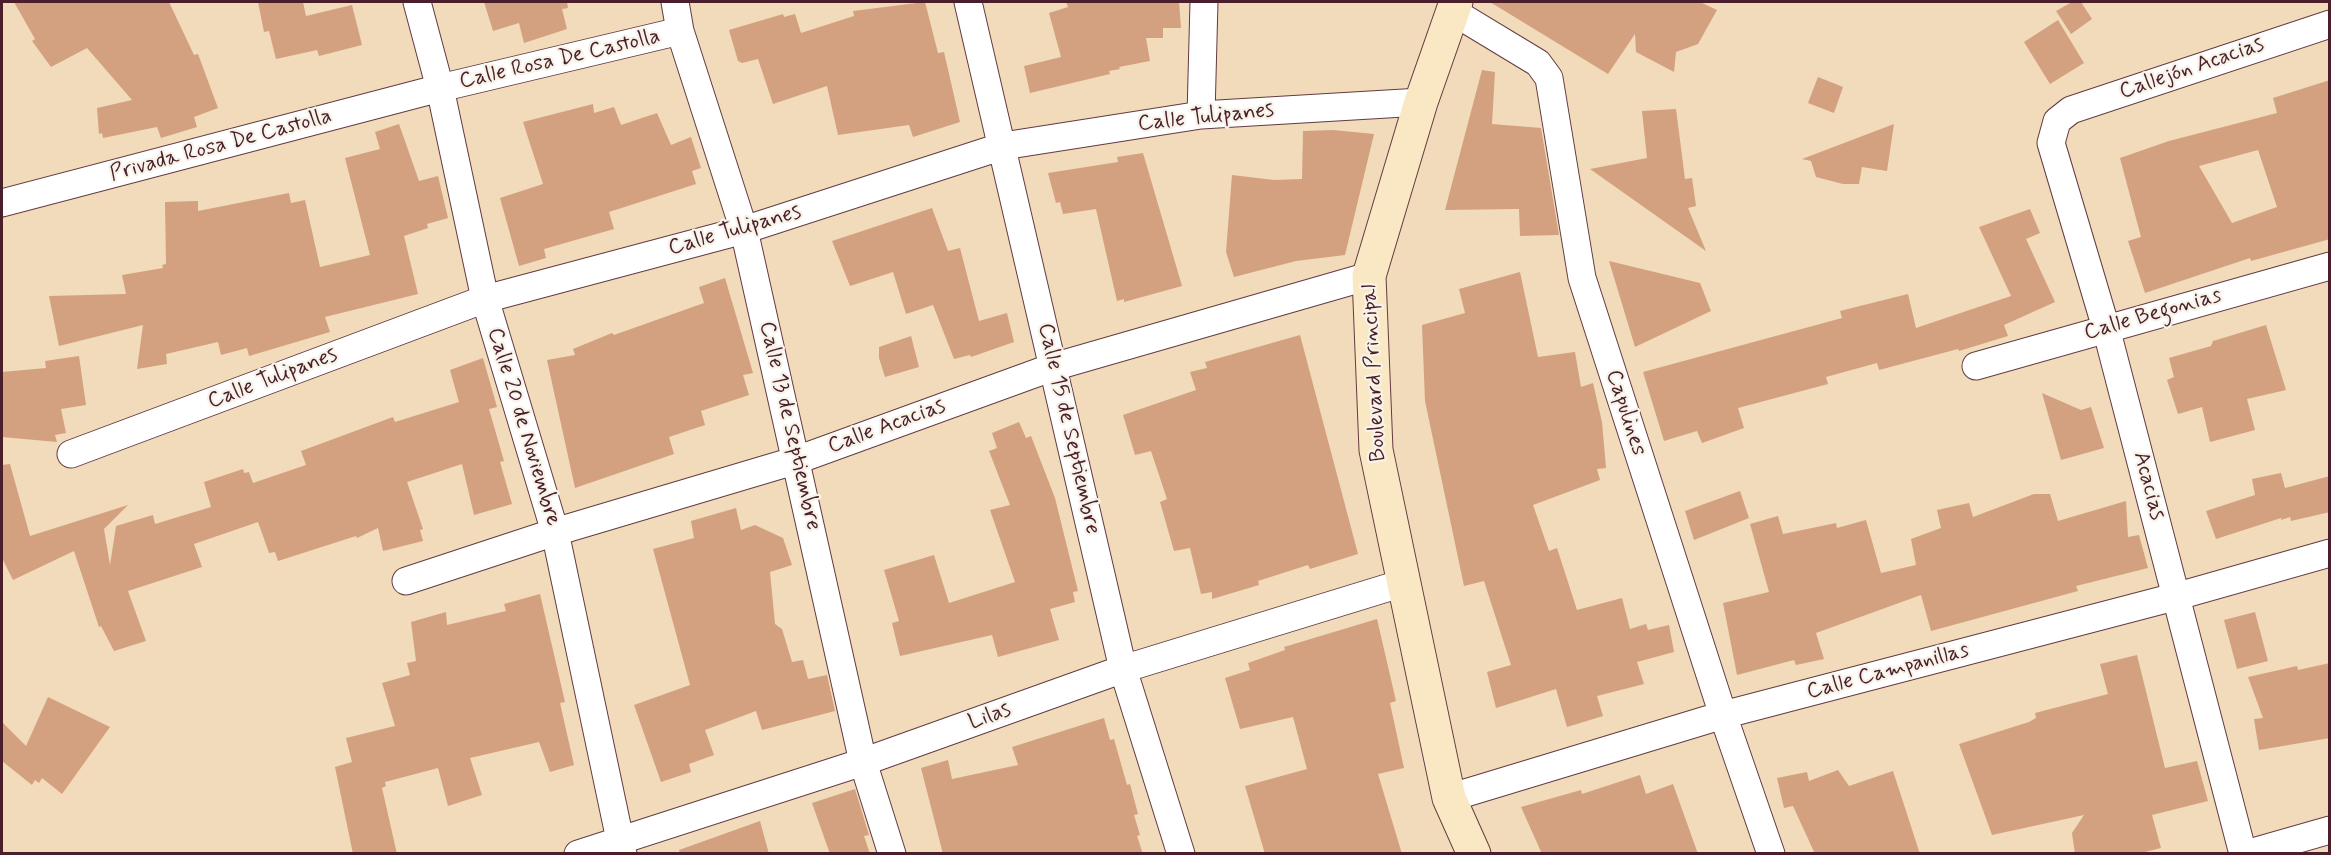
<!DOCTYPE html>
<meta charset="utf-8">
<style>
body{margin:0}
#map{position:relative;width:2331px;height:855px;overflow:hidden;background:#f1dbbb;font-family:Mynerve,sans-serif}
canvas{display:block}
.frame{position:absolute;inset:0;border:3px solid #4a1f2b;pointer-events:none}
</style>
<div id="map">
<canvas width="2331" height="855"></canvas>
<div class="frame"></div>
</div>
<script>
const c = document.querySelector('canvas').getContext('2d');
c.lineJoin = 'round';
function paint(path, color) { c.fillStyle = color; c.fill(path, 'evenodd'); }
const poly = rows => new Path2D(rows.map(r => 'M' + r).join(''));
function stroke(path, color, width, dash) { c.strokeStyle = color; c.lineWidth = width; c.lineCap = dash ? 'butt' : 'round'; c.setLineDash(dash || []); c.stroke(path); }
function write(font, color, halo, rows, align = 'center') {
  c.font = font + ' Mynerve,sans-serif'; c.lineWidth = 4.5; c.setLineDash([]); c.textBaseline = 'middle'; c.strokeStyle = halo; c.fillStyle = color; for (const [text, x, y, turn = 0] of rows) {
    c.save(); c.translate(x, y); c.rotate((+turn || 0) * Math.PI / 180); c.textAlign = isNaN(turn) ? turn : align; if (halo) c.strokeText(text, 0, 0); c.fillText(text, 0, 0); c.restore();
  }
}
paint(poly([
 [14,2,169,2,194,55,198,54,218,108,194,117,197,127,161,138,157,127,103,138,102,133,99,134,97,108,132,100,87,48,51,67,32,41,35,39],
 [258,2,303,2,306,16,352,5,362,45,319,56,317,50,276,59,269,31,264,32],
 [484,2,567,2,568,8,562,9,567,29,524,43,519,23,493,31],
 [925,2,938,53,944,52,960,122,913,137,909,125,838,135,827,86,773,104,758,59,742,63,738,61,729,30,783,14,784,17,795,14,801,33,854,16,853,11],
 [1066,2,1179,2,1181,28,1163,28,1163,38,1146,38,1150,61,1119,67,1120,69,1109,71,1110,74,1030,93,1024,66,1061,57,1049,13,1068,7],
 [1490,2,1700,2,1717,10,1698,44,1676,52,1674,72,1636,52,1635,34,1608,74],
 [2072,2,2081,2,2092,19,2071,34,2056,11],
 [2058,20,2084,63,2050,84,2024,42],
 [1482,70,1495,72,1492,124,1541,128,1559,235,1520,236,1519,209,1445,210],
 [1818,77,1843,87,1834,113,1808,103],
 [2330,80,2330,239,2251,261,2250,258,2145,293,2128,241,2141,237,2120,158,2169,141,2277,113,2273,98],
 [2258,150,2277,207,2232,223,2199,166],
 [593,104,594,113,614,107,621,125,657,113,671,145,691,137,701,168,692,171,696,184,609,212,614,229,544,249,546,258,519,266,500,198,543,184,523,122],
 [1676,109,1685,179,1692,178,1696,206,1688,208,1706,251,1590,169,1647,158,1642,111],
 [399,124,419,181,438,176,448,218,427,224,428,228,404,236,418,294,325,317,330,332,249,356,247,348,221,355,218,342,166,354,167,364,137,369,143,325,59,346,49,296,126,294,122,275,163,268,162,265,166,264,165,202,198,201,198,211,289,193,291,203,305,200,320,267,370,255,345,158,380,149,375,132],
 [1894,124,1887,171,1862,167,1859,184,1843,184,1816,177,1811,161,1802,159],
 [1333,130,1374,134,1345,255,1296,261,1234,277,1226,252,1232,175,1274,180,1302,179,1303,131],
 [1143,153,1182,286,1124,302,1124,299,1117,301,1096,209,1063,214,1060,202,1056,203,1048,173,1118,162,1117,157],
 [932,208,948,251,960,248,979,321,1007,313,1014,342,971,357,970,355,954,359,933,305,906,314,893,272,850,286,832,241],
 [2030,209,2040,233,2026,239,2055,302,2004,325,2008,336,1959,351,1958,349,1879,370,1877,363,1826,377,1828,384,1738,408,1744,428,1702,443,1697,431,1664,441,1643,372,1842,318,1840,311,1908,294,1916,328,2011,296,1979,227],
 [1609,261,1700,283,1711,311,1635,347],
 [1520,272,1538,357,1575,352,1581,387,1593,383,1602,422,1606,468,1597,469,1600,480,1533,505,1549,551,1557,548,1577,610,1622,598,1630,629,1646,624,1648,630,1669,625,1674,652,1637,662,1644,684,1597,696,1603,716,1567,727,1556,689,1496,708,1487,672,1511,665,1484,581,1464,586,1425,401,1422,325,1465,313,1459,289],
 [725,278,753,373,743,375,749,395,701,411,705,425,669,437,674,454,575,488,547,360,575,355,573,349,612,333,614,335,704,303,699,287],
 [2266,325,2286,390,2247,399,2255,430,2210,442,2202,407,2178,414,2167,380,2174,377,2169,358,2211,346,2213,341],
 [1300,335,1358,554,1310,569,1308,565,1258,581,1259,585,1212,599,1212,592,1201,594,1190,548,1174,551,1160,502,1167,499,1151,451,1135,455,1123,415,1196,390,1190,372,1207,368,1205,362],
 [911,336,919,367,885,377,879,358,879,347],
 [79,356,86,405,61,409,66,433,55,435,57,442,2,437,2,372,46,368,45,361],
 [483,358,497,407,489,409,504,461,500,462,512,504,474,515,462,464,407,482,423,529,420,530,423,541,383,551,378,528,357,538,356,536,278,561,275,552,269,553,258,522,194,544,202,567,128,591,146,641,114,651,101,626,99,627,74,551,13,580,2,558,2,465,10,464,30,536,128,505,104,529,110,565,116,526,153,515,155,524,211,507,204,482,243,469,244,473,249,472,253,483,306,465,301,451,393,417,395,422,459,402,450,370],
 [2042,393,2081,410,2091,407,2104,448,2061,460],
 [1019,422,1026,438,1031,436,1055,498,1078,591,1073,592,1075,602,1050,609,1059,640,998,657,992,635,900,656,892,623,899,621,884,570,934,555,949,603,1015,582,990,510,1010,505,989,451,997,448,992,433],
 [2281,473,2285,488,2330,476,2330,512,2291,521,2290,517,2281,520,2281,518,2216,539,2206,511,2255,495,2252,479],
 [1740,491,1749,518,1694,540,1685,511],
 [2034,494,2050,494,2058,521,2126,501,2128,537,2139,535,2148,568,2076,586,2078,591,1931,631,1921,595,1816,633,1824,659,1796,665,1794,660,1737,675,1723,603,1769,592,1750,524,1778,516,1783,534,1836,523,1837,528,1866,520,1881,573,1916,565,1911,539,1941,528,1937,510,1969,503,1973,517],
 [736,508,741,530,755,525,783,538,792,565,770,572,775,624,782,629,792,662,803,660,808,679,827,675,835,711,762,730,756,711,705,730,714,755,689,764,691,772,661,782,634,705,690,685,653,549,694,538,691,521],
 [540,594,565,702,560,703,574,765,550,772,539,742,470,758,482,795,448,806,438,768,385,782,386,786,382,788,397,854,353,854,335,767,352,762,346,738,395,726,382,683,410,675,407,663,416,661,411,622,446,612,447,625,506,611,504,604],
 [2255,612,2268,661,2237,669,2224,620],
 [1377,619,1396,701,1390,703,1404,768,1378,774,1402,854,1265,854,1245,786,1307,769,1293,717,1240,729,1225,678,1250,670,1248,663,1285,650,1284,647],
 [2137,655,2165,768,2197,761,2208,801,2152,815,2161,848,2137,854,2075,854,2072,833,2084,815,1992,835,1959,744,2029,722,2036,718,2035,713,2108,694,2100,664],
 [2330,663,2330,738,2259,750,2254,719,2263,718,2248,677,2297,666,2298,670],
 [48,697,110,727,62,794,42,778,39,783,35,780,32,785,2,761,2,722,26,746],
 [1104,718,1110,740,1114,739,1127,785,1130,784,1138,814,1134,815,1140,835,1137,836,1143,854,943,854,921,768,948,760,952,779,1018,765,1012,747],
 [1838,770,1849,786,1893,771,1920,854,1815,854,1793,806,1784,808,1777,778,1807,772,1809,781],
 [1640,775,1646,794,1673,784,1698,854,1542,854,1521,807,1581,790,1582,794],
 [855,789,869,835,864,836,870,854,830,854,812,803],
 [760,821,769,854,680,854,679,850]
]), '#d3a17f');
const street = poly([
 [417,2,440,88,485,299,555,532,623,854],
 [675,2,680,31,744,230,863,762,892,854],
 [968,2,1123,669,1181,854],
 [1452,11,1538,63,1549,78,1582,278,1723,715,1771,854],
 [1201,115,1204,2],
 [2,203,440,88,680,31],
 [1976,366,2330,266],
 [71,454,485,299,744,230,1003,146,1201,115,1421,102],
 [406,581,555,532,797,460,1053,367,1369,276],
 [1449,798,1723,715,2178,596,2330,553],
 [578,854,863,762,1123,669,1403,583],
 [2243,854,2106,328,2051,143,2057,121,2071,110,2330,24],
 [2246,854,2330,830]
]);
const secondary = poly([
 [1456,2,1421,102,1369,276,1376,450,1449,798,1474,854]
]);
stroke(street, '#633b41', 29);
stroke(secondary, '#633b41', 35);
stroke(street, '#fff', 27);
stroke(secondary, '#fae7c3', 33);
write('22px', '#4a1f2b', '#f7f3e8', [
 ["Calle Rosa De Castolla",560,60,-13],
 ["Callejón Acacias",2192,69,-19],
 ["Calle Tulipanes",1206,118,-6],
 ["Privada Rosa De Castolla",221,146,-15],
 ["Calle Tulipanes",735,231,-16],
 ["Calle Begonias",2153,315,-16],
 ["Boulevard Principal",1375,373,-93],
 ["Calle Tulipanes",273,379,-21],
 ["Capulines",1625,413,72],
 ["Calle 13 de Septiembre",789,426,77],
 ["Calle 20 de Noviembre",523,427,73],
 ["Calle Acacias",887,427,-20],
 ["Calle 15 de Septiembre",1068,429,77],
 ["Acacias",2148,486,75],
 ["Calle Campanillas",1888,672,-15],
 ["Lilas",990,717,-20]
]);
</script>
